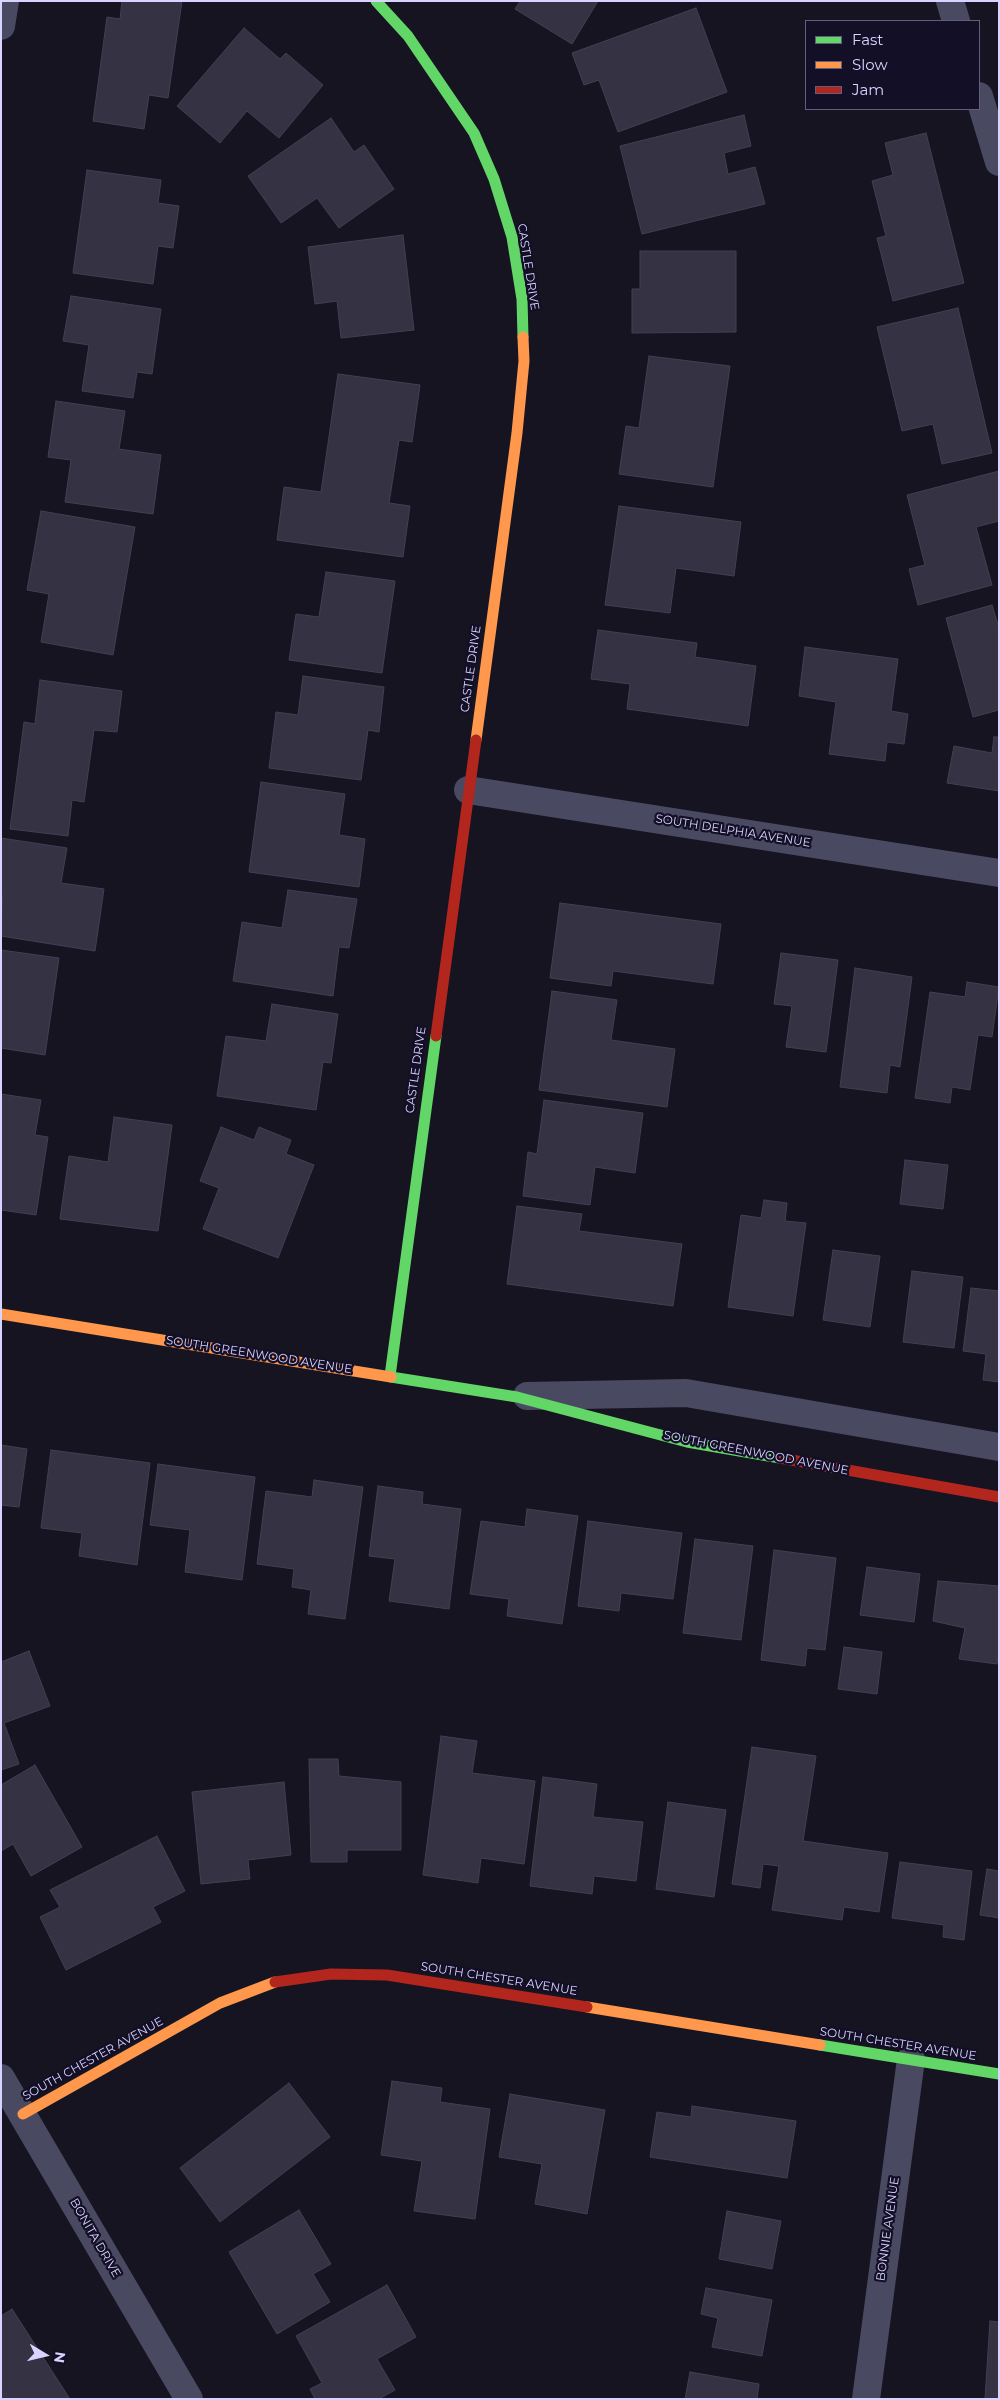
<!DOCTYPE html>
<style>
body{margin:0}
#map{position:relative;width:1000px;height:2400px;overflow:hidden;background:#161421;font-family:Montserrat,sans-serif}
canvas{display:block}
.frame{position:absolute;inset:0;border:2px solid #d9d4ff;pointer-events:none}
.legend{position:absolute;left:805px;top:20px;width:175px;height:90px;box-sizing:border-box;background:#130f26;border:1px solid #625e7d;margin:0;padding:6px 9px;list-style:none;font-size:15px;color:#d9d4ff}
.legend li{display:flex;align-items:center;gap:10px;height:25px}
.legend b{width:25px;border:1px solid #625e7d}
.north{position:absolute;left:20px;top:2330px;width:50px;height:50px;-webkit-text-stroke:4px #130f26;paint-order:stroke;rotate:99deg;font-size:14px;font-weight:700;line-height:20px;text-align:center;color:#d9d4ff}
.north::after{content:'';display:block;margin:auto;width:18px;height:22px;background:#d9d4ff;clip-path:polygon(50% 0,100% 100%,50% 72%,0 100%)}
</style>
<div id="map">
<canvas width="1000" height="2400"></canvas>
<div class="frame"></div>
<ul class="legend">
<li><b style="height:6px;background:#63d668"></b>Fast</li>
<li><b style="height:6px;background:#ff974d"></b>Slow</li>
<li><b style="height:6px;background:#b3261e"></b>Jam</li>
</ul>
<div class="north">N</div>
</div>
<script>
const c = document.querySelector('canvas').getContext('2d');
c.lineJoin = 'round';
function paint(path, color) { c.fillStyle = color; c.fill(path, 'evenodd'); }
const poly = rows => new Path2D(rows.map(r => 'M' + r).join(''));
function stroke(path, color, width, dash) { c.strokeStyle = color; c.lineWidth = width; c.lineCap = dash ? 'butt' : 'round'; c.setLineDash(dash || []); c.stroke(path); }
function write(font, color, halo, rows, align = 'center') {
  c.font = font + ' Montserrat,sans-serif'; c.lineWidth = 4.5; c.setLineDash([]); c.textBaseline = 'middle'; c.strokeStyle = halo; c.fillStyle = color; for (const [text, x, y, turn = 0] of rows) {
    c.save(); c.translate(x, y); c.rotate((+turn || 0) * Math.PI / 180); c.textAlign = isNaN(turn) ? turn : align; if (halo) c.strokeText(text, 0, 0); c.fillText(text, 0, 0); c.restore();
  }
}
const building = poly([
 [122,1,182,1,168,98,149,95,144,129,93,121,107,17,120,19,122,1],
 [520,1,598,1,572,44,515,9,520,1],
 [696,8,727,92,618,132,599,80,584,85,572,53,696,8],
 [244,28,280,59,286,53,323,85,279,138,247,111,220,143,177,106,244,28],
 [744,115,751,146,724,153,728,174,755,167,765,204,642,234,620,146,744,115],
 [331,118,354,152,364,145,394,189,339,228,317,198,281,223,248,176,331,118],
 [926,133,964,283,893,301,877,238,886,236,872,181,893,175,885,143,926,133],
 [87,170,161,180,158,203,179,206,173,248,158,246,153,284,73,273,87,170],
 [403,235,414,330,341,338,337,301,315,304,308,247,403,235],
 [640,251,736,251,736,332,632,333,632,289,640,289,640,251],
 [71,296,161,309,152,374,137,372,133,398,82,391,89,345,63,341,71,296],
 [958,308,992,453,942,464,933,424,902,431,877,327,958,308],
 [649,356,730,366,713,487,619,474,626,426,639,428,649,356],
 [338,374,420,385,412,442,399,440,389,503,410,506,403,557,277,540,284,487,321,492,338,374],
 [56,401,125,411,119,449,161,455,153,514,65,502,71,460,48,457,56,401],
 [999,471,999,521,976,527,992,585,918,605,909,569,925,565,907,495,999,471],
 [619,506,741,522,734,576,676,568,670,613,605,605,619,506],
 [41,511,135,527,113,655,41,642,49,594,27,590,41,511],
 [326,572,395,581,382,673,289,660,296,614,319,617,326,572],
 [992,605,999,628,999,710,973,717,946,618,992,605],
 [598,630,697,643,695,657,756,666,748,726,627,709,630,684,591,679,598,630],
 [805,647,898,659,891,711,908,714,904,744,887,742,885,761,829,754,836,702,799,696,805,647],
 [303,676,384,687,379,732,368,730,361,780,269,768,276,712,298,715,303,676],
 [40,680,122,691,117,732,94,730,84,802,72,800,68,836,10,829,24,722,35,724,40,680],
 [994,737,999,737,999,791,947,783,954,746,992,753,994,737],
 [261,782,345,794,339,835,365,839,359,887,249,872,261,782],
 [1,838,67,848,61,883,104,889,95,951,1,936,3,888,1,888,1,838],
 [288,890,357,899,349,948,339,947,333,996,233,981,242,922,282,928,288,890],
 [560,903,721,924,713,984,613,971,611,986,550,978,560,903],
 [1,950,59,958,45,1055,1,1048,1,950],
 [781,953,838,960,826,1052,786,1047,792,1006,774,1004,781,953],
 [855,968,912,977,900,1067,890,1065,887,1093,840,1087,855,968],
 [967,982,999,987,992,1037,978,1035,970,1090,952,1087,950,1103,915,1098,930,992,965,997,967,982],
 [552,991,617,1000,611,1040,675,1049,667,1107,539,1090,552,991],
 [272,1004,338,1014,331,1063,323,1062,316,1110,217,1096,226,1036,266,1041,272,1004],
 [1,1094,41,1100,35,1135,48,1137,36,1215,1,1210,1,1094],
 [544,1100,643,1113,635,1173,595,1167,590,1205,523,1196,528,1152,537,1154,544,1100],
 [114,1117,172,1125,158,1231,60,1219,69,1156,108,1162,114,1117],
 [221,1127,254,1140,259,1127,291,1140,286,1154,314,1165,278,1258,203,1229,219,1188,200,1181,221,1127],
 [905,1160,948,1165,943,1209,900,1204,905,1160],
 [764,1200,787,1203,785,1221,806,1223,793,1316,728,1307,741,1215,761,1218,764,1200],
 [517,1206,582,1214,579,1231,682,1244,673,1306,507,1284,517,1206],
 [833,1250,880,1256,870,1327,823,1320,833,1250],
 [912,1271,963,1277,954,1348,903,1342,912,1271],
 [971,1288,999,1291,999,1382,983,1380,986,1354,963,1351,971,1288],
 [1,1445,27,1449,19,1507,1,1505,1,1445],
 [51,1450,150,1463,137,1565,79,1556,82,1533,41,1528,51,1450],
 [158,1464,255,1477,242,1580,185,1572,190,1530,150,1525,158,1464],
 [314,1480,363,1487,345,1619,308,1614,311,1590,292,1587,294,1569,257,1564,266,1491,312,1497,314,1480],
 [378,1486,423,1492,422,1504,461,1509,449,1609,389,1601,395,1559,369,1556,378,1486],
 [527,1509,578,1516,562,1624,507,1616,509,1599,470,1594,481,1521,525,1527,527,1509],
 [588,1521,682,1533,673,1599,621,1593,619,1611,578,1606,588,1521],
 [695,1539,753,1546,741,1640,683,1633,695,1539],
 [774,1550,836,1558,825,1650,807,1648,805,1666,761,1660,774,1550],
 [867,1567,920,1574,914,1622,860,1615,867,1567],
 [938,1581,999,1586,999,1651,997,1664,959,1659,965,1628,933,1621,938,1581],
 [844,1647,882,1652,877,1694,838,1689,844,1647],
 [29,1651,50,1706,4,1723,19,1764,1,1770,1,1662,29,1651],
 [441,1736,477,1741,472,1773,535,1781,524,1864,481,1858,478,1883,423,1875,441,1736],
 [752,1747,816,1756,803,1841,888,1853,879,1912,844,1907,842,1920,772,1910,779,1866,763,1864,760,1888,732,1884,752,1747],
 [309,1759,338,1759,339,1776,401,1782,401,1850,347,1850,347,1862,311,1862,309,1759],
 [35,1765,82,1847,31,1876,13,1844,1,1851,1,1785,35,1765],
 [543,1777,597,1784,593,1817,643,1822,636,1881,594,1876,592,1894,530,1886,543,1777],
 [284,1782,291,1855,248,1860,250,1879,201,1884,192,1792,284,1782],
 [668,1802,726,1810,714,1897,656,1889,668,1802],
 [157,1836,185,1891,153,1907,161,1922,66,1970,40,1917,60,1907,50,1890,157,1836],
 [900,1862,972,1871,964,1940,943,1937,944,1925,892,1918,900,1862],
 [987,1869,999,1871,999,1918,980,1915,987,1869],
 [392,2081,442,2088,440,2102,490,2109,475,2219,414,2211,422,2161,381,2155,392,2081],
 [289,2083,330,2137,220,2222,180,2168,289,2083],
 [510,2094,605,2110,587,2214,535,2204,542,2164,499,2157,510,2094],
 [692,2106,796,2121,787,2178,650,2157,657,2112,691,2117,692,2106],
 [299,2210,331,2264,313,2274,330,2302,277,2334,229,2252,299,2210],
 [727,2211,781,2221,772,2269,719,2259,727,2211],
 [387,2285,416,2337,377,2359,395,2390,379,2399,315,2399,310,2389,322,2383,296,2336,387,2285],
 [706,2288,772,2300,762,2356,712,2347,718,2318,701,2314,706,2288],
 [12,2309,70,2399,1,2399,1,2316,12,2309],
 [990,2321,999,2322,999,2399,985,2399,990,2321],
 [690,2372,759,2384,757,2399,685,2399,690,2372]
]);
paint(building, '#343243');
stroke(building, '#433f54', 1);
stroke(poly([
 [950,1,956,21],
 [1,26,5,1],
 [979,96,999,162],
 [468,790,999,873],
 [527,1396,686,1393,999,1447],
 [1,2078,189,2399],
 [866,2399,911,2059]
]), '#4a4962', 28);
stroke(poly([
 [376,1,408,36,474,133,494,179,512,237,522,299,523,337],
 [390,1376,436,1036],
 [391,1377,517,1397,687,1442,780,1458],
 [820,2045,999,2074]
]), '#63d668', 11);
stroke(poly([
 [476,740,517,433,524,361,523,337],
 [1,1314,391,1377],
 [587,2007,820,2045],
 [23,2114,220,2003,275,1982]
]), '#ff974d', 11);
stroke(poly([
 [436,1036,476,740],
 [780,1458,999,1497],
 [275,1982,331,1974,387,1975,587,2007]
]), '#b3261e', 11);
write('12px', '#d9d4ff', '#130f26', [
 ["CASTLE DRIVE",528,267,81],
 ["CASTLE DRIVE",471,669,-82],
 ["SOUTH DELPHIA AVENUE",733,831,9],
 ["CASTLE DRIVE",416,1070,-82],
 ["SOUTH GREENWOOD AVENUE",259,1355,9],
 ["SOUTH GREENWOOD AVENUE",756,1453,11],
 ["SOUTH CHESTER AVENUE",499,1979,9],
 ["SOUTH CHESTER AVENUE",898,2044,9],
 ["SOUTH CHESTER AVENUE",93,2059,-29],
 ["BONNIE AVENUE",888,2229,-82],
 ["BONITA DRIVE",95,2238,60]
]);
</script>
